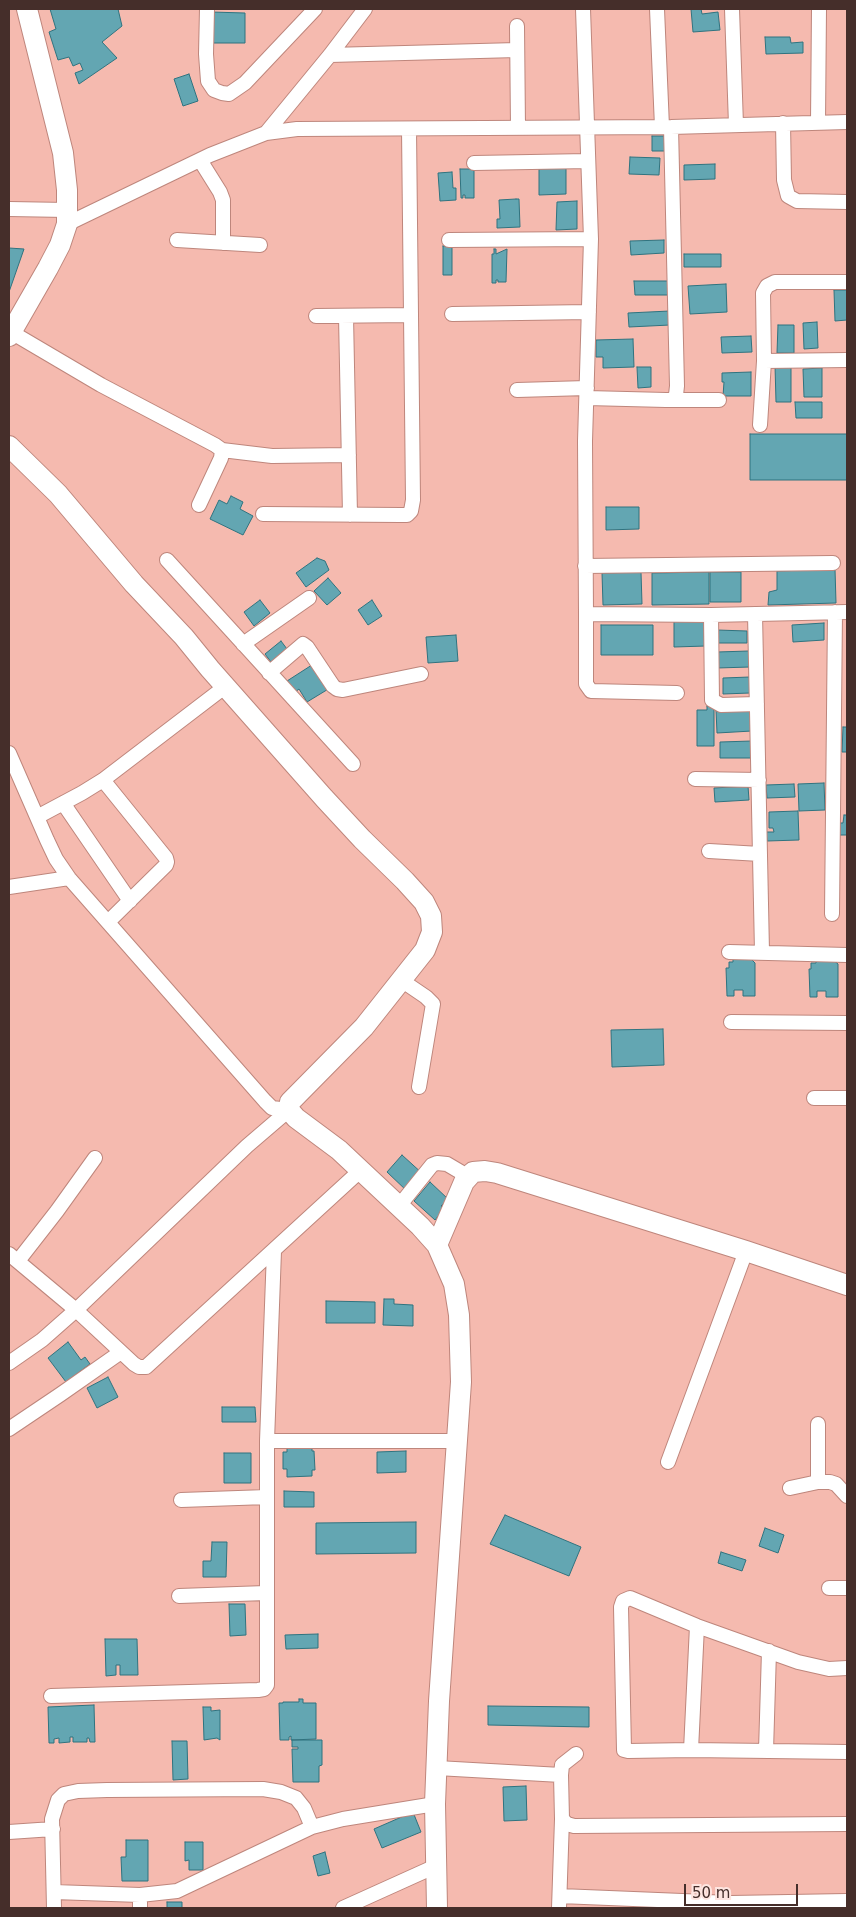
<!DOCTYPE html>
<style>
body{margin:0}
#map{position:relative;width:856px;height:1917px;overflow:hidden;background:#f5baaf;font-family:"DejaVu Sans",sans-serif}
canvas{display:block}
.frame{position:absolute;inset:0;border:10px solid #452e2a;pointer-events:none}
.scale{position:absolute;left:684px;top:1884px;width:114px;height:22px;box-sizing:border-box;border:2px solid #452e2a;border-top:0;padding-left:6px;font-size:15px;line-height:18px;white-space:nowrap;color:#452e2a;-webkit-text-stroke:4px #fee5e0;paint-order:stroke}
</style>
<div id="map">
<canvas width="856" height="1917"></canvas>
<div class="frame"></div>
<div class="scale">50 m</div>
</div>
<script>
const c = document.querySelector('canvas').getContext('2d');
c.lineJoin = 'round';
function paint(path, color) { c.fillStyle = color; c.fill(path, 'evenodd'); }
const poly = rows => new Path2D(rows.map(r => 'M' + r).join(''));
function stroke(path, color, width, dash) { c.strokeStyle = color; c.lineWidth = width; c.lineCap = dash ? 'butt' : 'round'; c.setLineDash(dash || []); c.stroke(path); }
const building = poly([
 [50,9,118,9,122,26,102,42,117,58,79,84,75,73,83,70,80,63,73,66,69,57,58,60,49,32,56,29,50,9],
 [691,9,701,9,702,14,718,12,720,30,693,32,691,9],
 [211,12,245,13,245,43,210,43,211,12],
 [765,37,790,37,791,43,803,42,803,53,766,54,765,37],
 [189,74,198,101,183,106,174,79,189,74],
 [652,136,666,136,666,151,652,151,652,136],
 [630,157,660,158,659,175,629,174,630,157],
 [715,164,715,179,684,180,684,165,715,164],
 [539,166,566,166,566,194,539,195,539,166],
 [460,169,474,169,474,198,465,198,465,195,463,195,463,198,461,198,460,169],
 [452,172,453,188,456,188,456,200,440,201,438,173,452,172],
 [516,199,519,199,520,227,497,228,497,219,500,219,499,200,516,199],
 [577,201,577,229,556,230,557,202,577,201],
 [664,240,664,253,631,255,630,241,664,240],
 [443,246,452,246,452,275,443,275,443,246],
 [9,248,24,249,9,292,9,248],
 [494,249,496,249,496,254,507,249,506,282,498,282,498,280,496,280,496,283,492,283,492,254,494,254,494,249],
 [684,254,721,254,721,267,684,267,684,254],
 [634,281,669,281,669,295,635,295,634,281],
 [726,284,727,312,690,314,688,286,726,284],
 [834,290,847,290,847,320,835,321,834,290],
 [670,311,670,325,629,327,628,313,670,311],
 [817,322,818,348,804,349,803,323,817,322],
 [778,325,794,325,794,353,777,353,778,325],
 [751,336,752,352,722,353,721,337,751,336],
 [633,339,634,367,603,368,603,357,596,357,596,340,633,339],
 [775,365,791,365,791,402,776,402,775,365],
 [637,367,651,367,651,387,638,388,637,367],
 [822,368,822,397,804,397,803,369,822,368],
 [751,372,751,396,723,396,724,382,722,382,722,373,751,372],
 [795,402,822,402,822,418,796,418,795,402],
 [750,434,847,434,847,480,750,480,750,434],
 [231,496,243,502,240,509,253,516,243,535,210,519,219,500,227,504,231,496],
 [606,507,639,507,639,529,606,530,606,507],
 [317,558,325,561,329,570,306,587,296,573,317,558],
 [835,569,836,603,768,605,769,592,777,590,777,571,835,569],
 [641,572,642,604,603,605,602,573,641,572],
 [709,572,709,604,652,605,652,573,709,572],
 [710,572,741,572,741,602,710,602,710,572],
 [328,578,341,593,327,605,314,591,328,578],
 [260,600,270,613,254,626,244,612,260,600],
 [372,600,382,616,368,625,358,610,372,600],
 [705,620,706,646,674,647,674,621,705,620],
 [824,623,824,640,793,642,792,625,824,623],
 [601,625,653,625,653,655,601,655,601,625],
 [717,630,747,631,747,643,717,643,717,630],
 [456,635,458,661,428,663,426,637,456,635],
 [281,641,287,649,271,662,265,654,281,641],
 [749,651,750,667,717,668,717,652,749,651],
 [315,663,330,688,307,702,299,689,294,693,287,681,315,663],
 [750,677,750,693,723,694,723,678,750,677],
 [707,706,714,706,714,746,697,746,697,710,707,710,707,706],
 [751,708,752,731,717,733,716,710,751,708],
 [843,727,847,727,847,752,842,752,843,727],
 [752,741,752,758,720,758,720,742,752,741],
 [824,783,825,810,799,811,798,784,824,783],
 [794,784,795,797,767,798,766,785,794,784],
 [748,786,749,800,715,802,714,788,748,786],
 [798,811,799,840,767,841,766,832,774,832,773,828,769,828,769,812,798,811],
 [844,815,847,815,847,835,839,835,839,823,843,823,844,815],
 [733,957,750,958,755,963,755,996,743,996,743,990,734,990,734,996,727,996,726,968,729,968,729,962,733,962,733,957],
 [816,958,832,959,838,964,838,997,826,997,826,991,817,991,817,997,810,997,809,969,811,969,811,963,816,963,816,958],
 [663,1029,664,1065,612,1067,611,1030,663,1029],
 [402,1155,424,1175,408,1192,387,1172,402,1155],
 [430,1182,448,1199,441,1206,444,1209,435,1220,414,1201,430,1182],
 [384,1299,394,1299,394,1304,413,1305,413,1326,383,1325,384,1299],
 [326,1301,375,1302,375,1323,326,1323,326,1301],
 [68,1342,81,1360,85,1357,90,1364,66,1382,48,1358,68,1342],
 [108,1377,118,1397,97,1408,87,1388,108,1377],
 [222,1407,255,1407,256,1422,222,1422,222,1407],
 [287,1446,312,1446,312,1451,314,1451,315,1470,312,1470,312,1476,287,1477,287,1469,283,1469,283,1452,287,1452,287,1446],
 [406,1451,406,1472,377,1473,377,1452,406,1451],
 [224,1453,251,1453,251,1483,224,1483,224,1453],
 [284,1491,314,1492,314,1507,284,1507,284,1491],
 [505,1515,581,1547,569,1576,490,1544,505,1515],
 [416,1522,416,1553,316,1554,316,1523,416,1522],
 [765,1528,784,1535,778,1553,759,1546,765,1528],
 [212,1542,227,1542,226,1577,203,1577,203,1561,211,1561,212,1542],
 [721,1552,746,1560,742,1571,718,1563,721,1552],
 [229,1604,245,1604,246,1635,230,1636,229,1604],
 [318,1634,318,1648,286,1649,285,1635,318,1634],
 [105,1639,137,1639,138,1675,120,1675,120,1665,116,1665,116,1675,106,1676,105,1639],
 [299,1699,303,1699,303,1703,316,1703,316,1739,291,1740,291,1736,289,1737,289,1740,280,1740,279,1703,283,1703,283,1702,299,1702,299,1699],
 [94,1705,95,1742,90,1742,89,1738,87,1738,87,1742,73,1742,73,1737,70,1737,70,1742,59,1743,59,1738,54,1739,54,1743,49,1743,48,1707,94,1705],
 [488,1706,589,1707,589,1727,488,1725,488,1706],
 [203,1707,211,1707,211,1711,220,1710,220,1740,217,1738,204,1740,203,1707],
 [292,1740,322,1740,322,1765,319,1766,319,1782,293,1782,292,1749,298,1749,298,1747,292,1747,292,1740],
 [172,1741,187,1741,188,1779,173,1780,172,1741],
 [526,1786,527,1820,504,1821,503,1787,526,1786],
 [413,1812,421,1832,382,1848,374,1829,413,1812],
 [126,1840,148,1840,148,1881,122,1881,121,1857,126,1857,126,1840],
 [185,1842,203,1842,203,1870,189,1870,189,1860,185,1861,185,1842],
 [325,1852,330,1873,318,1876,313,1856,325,1852],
 [167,1902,182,1902,182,1908,167,1908,167,1902]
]);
paint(building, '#63a6b2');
stroke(building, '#2f737f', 1);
const street = poly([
 [207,9,206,54,208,81,214,90,222,93,229,94,245,83,315,9],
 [583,9,591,239,585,441,586,614,711,615,847,612],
 [657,9,662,127],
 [732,9,736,125],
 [517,26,518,128],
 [330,55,517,50],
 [818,122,819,9],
 [783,123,784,180,788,196,797,201,847,202],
 [266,133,330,55,365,9],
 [200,160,220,192,223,200,223,243],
 [474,163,588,161],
 [9,209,67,210],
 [67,224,210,155,266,133,297,129,671,127,847,122],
 [177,240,260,245],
 [449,240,591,239],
 [452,314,589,312],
 [316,316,411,315],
 [346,316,350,515],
 [11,332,101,385,215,445,222,450,221,458,199,505],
 [764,361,847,360],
 [517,390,587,388],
 [587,398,666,400,672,400,676,395,677,386,671,127],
 [672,400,719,400],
 [760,425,764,361,763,293,767,286,775,282,847,282],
 [222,450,272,456,349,455],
 [263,514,401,515,407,515,411,511,413,500,409,129],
 [167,560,353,764],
 [585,566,833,563],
 [586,614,586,684,591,691,677,693],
 [755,614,762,952],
 [711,615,712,700,721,705,757,704],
 [243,644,309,598],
 [269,673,303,644,307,647,333,686,337,689,343,690,421,674],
 [9,753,47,840,56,859,69,878,265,1101,272,1108,289,1110],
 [695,779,759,780],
 [103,780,166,858,167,862,166,865,108,922],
 [63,803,130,901],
 [37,817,82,793,103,780,226,686],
 [709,851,760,854],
 [9,887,69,878],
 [832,914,835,612],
 [729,952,847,955],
 [401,980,426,997,433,1004,419,1087],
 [731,1022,847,1023],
 [814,1098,847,1098],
 [399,1206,432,1165,437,1163,447,1164,469,1177],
 [9,1254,76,1310,247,1146,289,1110],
 [18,1261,57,1211,95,1158],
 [9,1363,42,1340,76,1310,134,1364,139,1367,146,1367,361,1170],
 [9,1429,61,1394,121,1352],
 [267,1441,456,1441],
 [668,1462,746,1251],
 [818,1482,818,1424],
 [790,1488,818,1482,830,1482,836,1484,847,1496],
 [181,1500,267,1497],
 [829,1588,847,1588],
 [179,1596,266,1593],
 [847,1668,829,1669,798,1662,697,1626,630,1598,623,1601,621,1607,624,1750,628,1751,691,1750,847,1752],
 [51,1696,258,1690,264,1689,267,1685,267,1441,274,1251],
 [691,1750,697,1626],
 [766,1751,769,1651],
 [576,1754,562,1765,561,1775,562,1819,567,1824,574,1826,847,1824],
 [437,1768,561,1775],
 [9,1832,53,1829],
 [54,1892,140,1895,177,1891,312,1827,343,1819,435,1804],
 [140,1895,140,1908],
 [560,1896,731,1903,847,1901],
 [54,1908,52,1819,58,1800,64,1794,78,1791,107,1790,263,1789,281,1792,296,1798,304,1808,312,1827],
 [343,1908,436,1866],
 [559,1908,562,1819]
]);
const secondary = poly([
 [9,336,48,268,60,245,67,224,67,190,63,153,27,9],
 [9,446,58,494,134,584,184,637,210,669,324,798,362,839,405,881,424,902,431,916,432,932,425,950,364,1027,290,1102,289,1110,296,1118,339,1150,420,1226,437,1245,454,1284,459,1315,461,1382,439,1701,435,1804,437,1908],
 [437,1245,464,1182,473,1172,485,1171,497,1173,746,1251,847,1285]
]);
stroke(street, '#be867c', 16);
stroke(secondary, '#be867c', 22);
stroke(street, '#fff', 14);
stroke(secondary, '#fff', 20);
</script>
